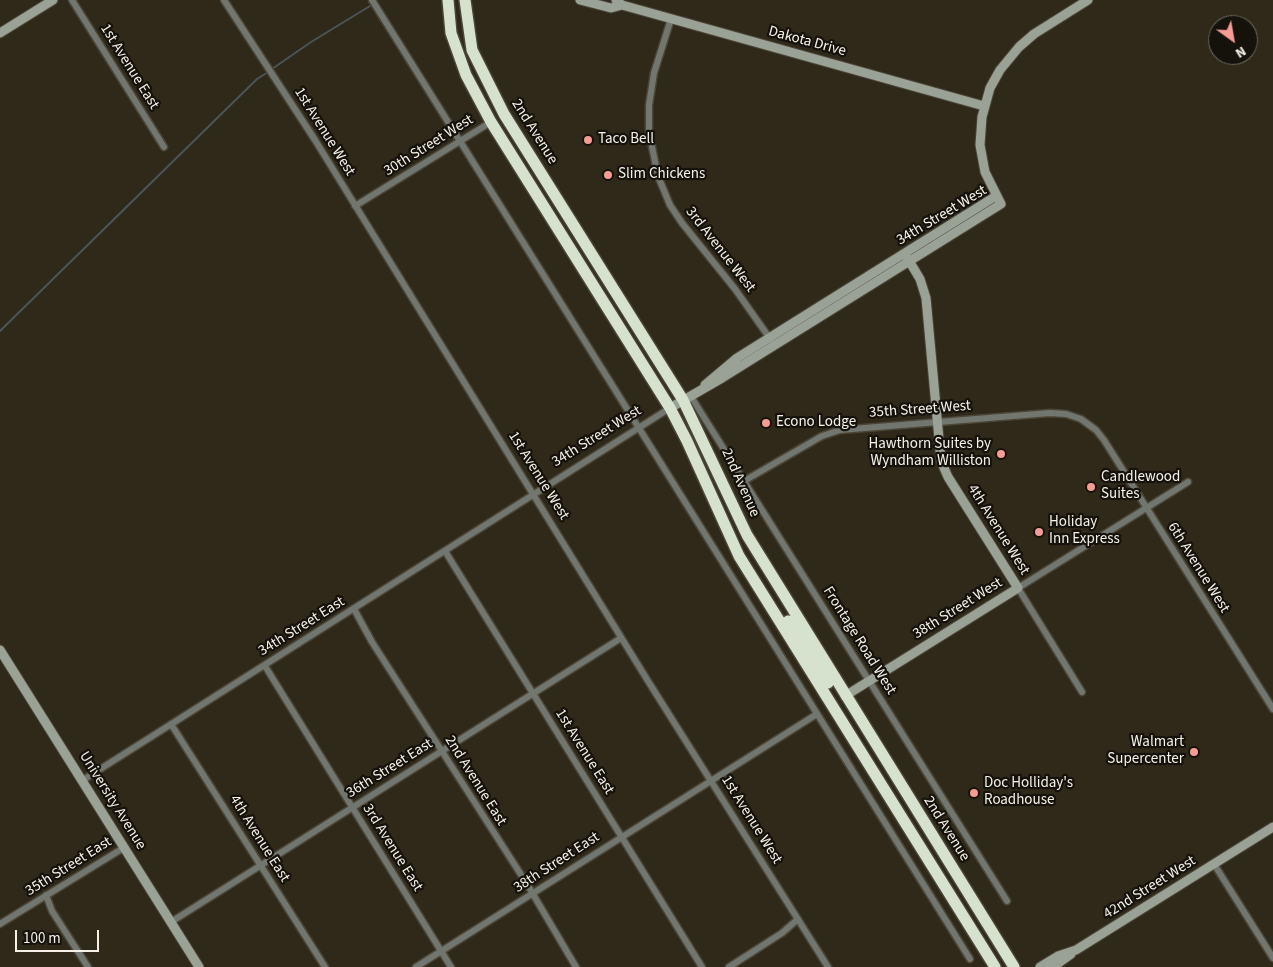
<!DOCTYPE html>
<style>
body{margin:0}
#map{position:relative;width:1273px;height:967px;overflow:hidden;background:#2f2919;font-family:"Source Sans 3",sans-serif}
canvas{display:block}
.north{position:absolute;left:1208px;top:15px;width:50px;height:50px;box-sizing:border-box;background:#15120b;border:1px solid #6f6b63;border-radius:50%;rotate:148deg;font-size:14px;font-weight:700;line-height:20px;text-align:center;color:#f5f1e7}
.north::after{content:'';display:block;margin:auto;width:18px;height:22px;background:#f59c95;clip-path:polygon(50% 0,100% 100%,50% 72%,0 100%)}
.scale{position:absolute;left:15px;top:930px;width:84px;height:22px;box-sizing:border-box;border:2px solid #f5f1e7;border-top:0;padding-left:6px;font-size:15px;line-height:18px;white-space:nowrap;color:#f5f1e7;-webkit-text-stroke:4px #15120b;paint-order:stroke}
</style>
<div id="map">
<canvas width="1273" height="967"></canvas>
<div class="north">N</div>
<div class="scale">100 m</div>
</div>
<script>
const c = document.querySelector('canvas').getContext('2d');
c.lineJoin = 'round';
const poly = rows => new Path2D(rows.map(r => 'M' + r).join(''));
function stroke(path, color, width, dash) { c.strokeStyle = color; c.lineWidth = width; c.lineCap = dash ? 'butt' : 'round'; c.setLineDash(dash || []); c.stroke(path); }
function write(font, color, halo, rows, align = 'center') {
  c.font = font + ' "Source Sans 3",sans-serif'; c.lineWidth = 4.5; c.setLineDash([]); c.textBaseline = 'middle'; c.strokeStyle = halo; c.fillStyle = color; for (const [text, x, y, turn = 0] of rows) {
    c.save(); c.translate(x, y); c.rotate((+turn || 0) * Math.PI / 180); c.textAlign = isNaN(turn) ? turn : align; if (halo) c.strokeText(text, 0, 0); c.fillText(text, 0, 0); c.restore();
  }
}
stroke(poly([
 [272,69,311,42,370,6],
 [0,331,257,79,268,72]
]), '#4a5558', 2);
const street = poly([
 [72,0,164,147],
 [224,0,315,140,648,681,828,967],
 [372,0,970,959],
 [671,19,654,73,649,105,649,132,658,176,670,205,682,223,735,289,771,340],
 [355,206,491,122],
 [690,395,1007,901],
 [744,481,822,436,840,430,1050,413,1066,414,1081,419,1096,430,1104,440,1273,709],
 [445,551,702,967],
 [354,609,372,642,527,884,576,967],
 [265,666,451,967],
 [1082,692,1018,588,1188,482],
 [171,724,325,967],
 [83,780,670,408],
 [1214,864,1273,958],
 [46,895,52,911,88,967],
 [171,922,621,638],
 [0,924,125,847],
 [416,967,817,714],
 [729,967,782,933,798,919]
]);
const secondary = poly([
 [580,0,611,8,622,5],
 [616,0,622,5,984,106],
 [0,33,53,0],
 [705,385,737,358,996,196],
 [670,408,722,378,1001,204,985,172,980,145,982,117,990,88,1000,70,1019,47,1034,34,1088,0],
 [0,650,199,967],
 [845,696,1018,588,948,477,941,461,926,298,920,279,905,254],
 [1040,967,1058,956,1076,950,1273,827],
 [1053,967,1071,954]
]);
const highway = poly([
 [448,0,451,33,466,75,491,122,670,408,687,441,739,556,995,967],
 [465,0,472,50,504,114,683,400,747,535,1014,967],
 [788,621,828,683]
]);
stroke(street, '#4b4536', 9);
stroke(secondary, '#4b4536', 11);
stroke(highway, '#4b4536', 14);
stroke(street, '#71766e', 6);
stroke(secondary, '#9aa195', 9);
stroke(highway, '#d6e1ce', 11);
for (const [x, y, r, color] of [
 [588,140,5,"#f59c95"],
 [608,175,5,"#f59c95"],
 [766,423,5,"#f59c95"],
 [1001,454,5,"#f59c95"],
 [1091,487,5,"#f59c95"],
 [1039,532,5,"#f59c95"],
 [1194,752,5,"#f59c95"],
 [974,793,5,"#f59c95"]
]) { const dot = new Path2D(); dot.arc(x, y, r, 0, 2 * Math.PI); c.fillStyle = color; c.fill(dot); stroke(dot, '#15120b', 2); }
write('15px', '#f5f1e7', '#15120b', [
 ["Dakota Drive",807,42,15],
 ["1st Avenue East",129,67,58],
 ["1st Avenue West",324,132,58],
 ["2nd Avenue",534,132,58],
 ["30th Street West",429,146,-32],
 ["34th Street West",942,216,-31],
 ["3rd Avenue West",720,250,52],
 ["35th Street West",920,410,-4],
 ["34th Street West",597,437,-32],
 ["1st Avenue West",538,476,58],
 ["2nd Avenue",740,483,66],
 ["4th Avenue West",998,530,58],
 ["6th Avenue West",1198,568,58],
 ["38th Street West",958,609,-32],
 ["34th Street East",302,627,-32],
 ["Frontage Road West",859,641,58],
 ["1st Avenue East",584,752,58],
 ["36th Street East",390,769,-32],
 ["2nd Avenue East",475,781,58],
 ["University Avenue",112,801,58],
 ["1st Avenue West",751,820,58],
 ["2nd Avenue",946,829,58],
 ["4th Avenue East",259,839,58],
 ["3rd Avenue East",392,848,58],
 ["38th Street East",557,863,-33],
 ["35th Street East",69,867,-32],
 ["42nd Street West",1150,888,-32]
]);
write('15px', '#f5f1e7', '#15120b', [
 ["Taco Bell",598,140],
 ["Slim Chickens",618,175],
 ["Econo Lodge",776,423],
 ["Hawthorn Suites by",991,445,"right"],
 ["Wyndham Williston",991,462,"right"],
 ["Candlewood",1101,478],
 ["Suites",1101,495],
 ["Holiday",1049,523],
 ["Inn Express",1049,540],
 ["Walmart",1184,743,"right"],
 ["Supercenter",1184,760,"right"],
 ["Doc Holliday's",984,784],
 ["Roadhouse",984,801]
], 'left');
</script>
